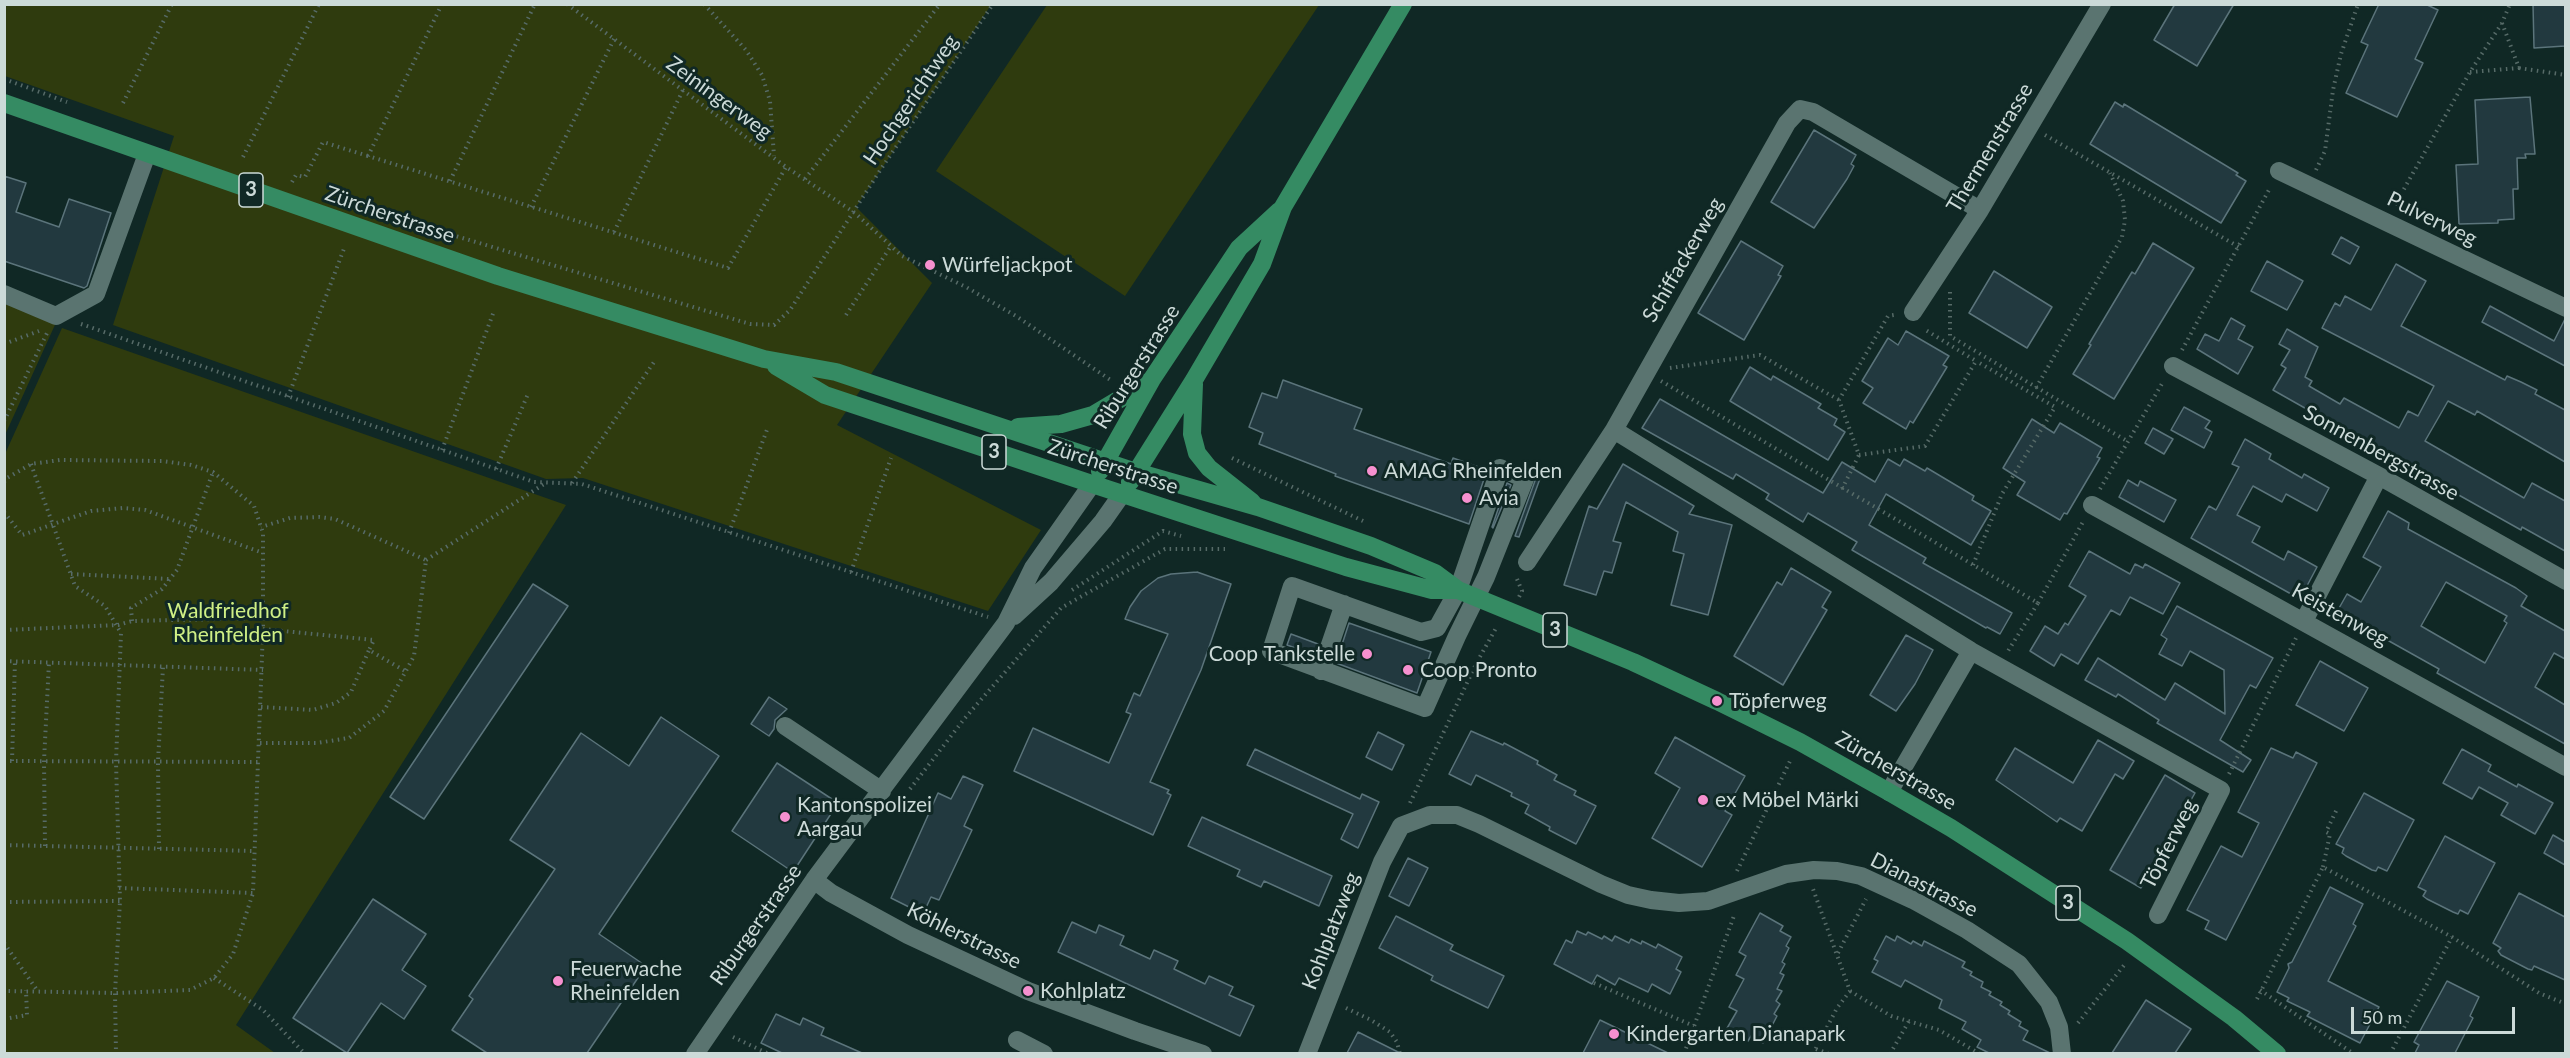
<!DOCTYPE html>
<meta charset="utf-8">
<style>
body{margin:0}
#map{position:relative;width:2570px;height:1058px;overflow:hidden;background:#102825;font-family:Lato,sans-serif}
canvas{display:block}
.frame{position:absolute;inset:0;border:6px solid #ccdad8;pointer-events:none}
.scale{position:absolute;left:2351px;top:1007px;width:164px;height:27px;box-sizing:border-box;border:3px solid #ccdad8;border-top:0;padding-left:8px;font-size:18px;line-height:21px;white-space:nowrap;color:#ccdad8;-webkit-text-stroke:4px #102825;paint-order:stroke}
</style>
<div id="map">
<canvas width="2570" height="1058"></canvas>
<div class="frame"></div>
<div class="scale">50 m</div>
</div>
<script>
const c = document.querySelector('canvas').getContext('2d');
c.lineJoin = 'round';
function paint(path, color) { c.fillStyle = color; c.fill(path, 'evenodd'); }
const poly = rows => new Path2D(rows.map(r => 'M' + r).join(''));
function stroke(path, color, width, dash) { c.strokeStyle = color; c.lineWidth = width; c.lineCap = dash ? 'butt' : 'round'; c.setLineDash(dash || []); c.stroke(path); }
function write(font, color, halo, rows, align = 'center') {
  c.font = font + ' Lato,sans-serif'; c.lineWidth = 6; c.setLineDash([]); c.textBaseline = 'middle'; c.strokeStyle = halo; c.fillStyle = color; for (const [text, x, y, turn = 0] of rows) {
    c.save(); c.translate(x, y); c.rotate((+turn || 0) * Math.PI / 180); c.textAlign = isNaN(turn) ? turn : align; if (halo) c.strokeText(text, 0, 0); c.fillText(text, 0, 0); c.restore();
  }
}
paint(poly([
 [5,5,991,5,856,207,932,283,837,425,1041,530,988,611,583,478,546,479,113,325,174,136,5,76],
 [1047,5,1319,5,1125,296,936,171],
 [5,292,59,316,5,435],
 [62,328,566,505,236,1025,275,1053,5,1053,5,454]
]), '#2f3b0e');
const building = poly([
 [2175,4,2234,4,2197,66,2154,40,2175,4],
 [2379,4,2425,4,2438,10,2415,59,2423,63,2397,117,2346,93,2368,45,2361,42,2379,4],
 [2533,4,2565,4,2565,46,2534,48,2533,4],
 [2530,97,2535,154,2525,154,2526,158,2517,158,2518,189,2513,189,2514,219,2498,220,2498,223,2459,224,2456,165,2478,164,2475,100,2530,97],
 [2115,102,2123,107,2124,104,2238,173,2236,175,2246,181,2221,223,2090,144,2115,102],
 [1814,130,1856,155,1851,164,1854,166,1847,179,1814,228,1771,202,1814,130],
 [4,176,26,183,16,212,59,227,69,199,111,213,87,286,84,288,4,261,4,176],
 [2341,237,2359,247,2350,264,2332,254,2341,237],
 [1741,241,1783,266,1778,275,1781,276,1744,340,1698,313,1741,241],
 [2153,243,2194,268,2114,399,2073,374,2091,345,2089,344,2132,272,2135,274,2153,243],
 [2267,261,2303,281,2287,310,2251,291,2267,261],
 [2396,264,2426,281,2401,326,2505,380,2507,376,2521,382,2537,390,2535,394,2565,410,2565,462,2477,411,2475,415,2448,401,2425,441,2524,498,2532,483,2565,501,2565,551,2522,527,2521,530,2416,471,2414,474,2377,453,2379,450,2273,390,2286,368,2281,365,2290,350,2279,344,2287,329,2318,347,2305,377,2312,381,2309,386,2340,404,2344,398,2399,428,2408,411,2418,416,2434,386,2322,328,2335,303,2340,306,2345,296,2371,310,2396,264],
 [1994,271,2052,307,2027,348,1969,313,1994,271],
 [2490,306,2554,341,2565,319,2565,366,2482,322,2490,306],
 [2231,318,2245,326,2238,339,2253,347,2238,374,2197,349,2205,334,2219,341,2231,318],
 [1906,331,1949,356,1943,365,1947,367,1913,423,1910,421,1906,429,1863,403,1873,388,1862,381,1888,338,1898,345,1906,331],
 [1750,367,1771,380,1773,376,1821,404,1818,408,1837,419,1834,425,1845,432,1828,460,1730,401,1750,367],
 [1283,380,1362,409,1354,429,1451,464,1453,458,1487,470,1469,524,1335,476,1336,474,1259,444,1263,433,1249,427,1262,393,1277,398,1283,380],
 [1660,399,1823,493,1842,462,1875,482,1888,459,1900,466,1904,459,1925,471,1927,468,1974,496,1972,500,1991,511,1971,545,1886,494,1869,525,1926,558,1923,563,2012,613,2000,634,1987,627,1986,628,1852,550,1857,542,1808,513,1803,522,1766,499,1769,494,1736,474,1733,479,1642,428,1660,399],
 [2184,407,2210,421,2205,428,2212,432,2204,448,2171,430,2184,407],
 [2032,419,2054,433,2060,423,2102,448,2097,457,2100,458,2067,514,2064,513,2060,520,2017,495,2025,482,2003,468,2032,419],
 [2153,428,2173,439,2164,454,2145,443,2153,428],
 [2245,439,2271,454,2269,459,2302,478,2304,474,2329,488,2317,511,2286,494,2282,502,2253,486,2237,515,2260,527,2252,542,2284,560,2288,551,2317,567,2300,599,2191,538,2209,506,2216,510,2239,467,2232,464,2245,439],
 [1623,464,1694,506,1689,514,1732,525,1708,615,1671,605,1684,554,1673,551,1678,532,1626,502,1613,541,1621,543,1612,573,1604,571,1596,595,1564,585,1589,506,1597,509,1623,464],
 [1524,466,1542,473,1519,537,1515,536,1536,478,1534,472,1524,466],
 [2128,480,2138,486,2140,481,2176,500,2164,522,2119,497,2128,480],
 [1507,483,1511,485,1493,528,1492,527,1507,483],
 [2388,511,2409,523,2408,529,2516,588,2527,596,2521,606,2565,631,2565,659,2554,653,2535,687,2565,705,2565,744,2437,673,2439,669,2364,627,2362,632,2334,617,2347,594,2361,602,2381,567,2363,557,2388,511],
 [2446,582,2507,616,2504,621,2507,623,2485,663,2421,626,2446,582],
 [2089,551,2130,574,2135,564,2143,568,2145,564,2180,583,2163,614,2130,597,2120,615,2111,610,2078,664,2061,654,2054,666,2030,651,2045,626,2058,634,2065,623,2068,625,2086,596,2069,586,2089,551],
 [1791,568,1831,592,1822,607,1827,610,1783,685,1734,656,1777,582,1782,585,1791,568],
 [1197,572,1231,584,1201,670,1150,782,1169,790,1167,793,1171,795,1153,835,1014,771,1033,728,1109,763,1131,714,1126,712,1134,693,1140,696,1168,634,1125,619,1130,607,1141,591,1158,578,1171,574,1197,572],
 [533,584,568,606,424,819,390,797,533,584],
 [2177,606,2273,658,2256,688,2250,685,2220,740,2251,760,2243,772,2157,723,2159,720,2118,694,2116,697,2085,680,2098,658,2165,700,2175,683,2225,714,2224,670,2190,651,2182,666,2159,654,2167,639,2161,635,2177,606],
 [1349,623,1431,652,1417,693,1336,663,1349,623],
 [1291,634,1318,644,1315,655,1287,645,1291,634],
 [1906,635,1933,650,1915,684,1896,711,1870,695,1906,635],
 [2320,661,2368,688,2344,731,2296,705,2320,661],
 [769,697,787,709,775,720,774,729,769,736,751,724,769,697],
 [661,717,719,756,599,934,646,966,587,1053,487,1053,452,1030,473,999,469,996,555,869,510,840,581,733,629,766,661,717],
 [1471,731,1503,745,1504,743,1538,761,1537,764,1557,775,1554,780,1576,791,1574,795,1596,806,1576,844,1549,830,1550,827,1525,813,1529,805,1511,796,1512,793,1476,775,1471,785,1449,774,1471,731],
 [1378,732,1404,745,1392,770,1366,757,1378,732],
 [1675,737,1745,776,1725,811,1732,815,1702,867,1652,838,1680,788,1655,773,1675,737],
 [2098,740,2134,761,2123,779,2115,774,2082,831,2060,818,2057,822,1996,780,2015,748,2073,783,2098,740],
 [2271,748,2293,758,2296,752,2317,763,2226,940,2205,929,2209,921,2187,910,2221,846,2242,857,2259,823,2238,812,2271,748],
 [1255,749,1360,799,1362,794,1379,802,1358,848,1341,839,1353,814,1247,765,1255,749],
 [2462,749,2491,765,2488,771,2517,787,2518,784,2553,803,2535,834,2501,815,2508,803,2479,787,2472,799,2443,783,2462,749],
 [777,763,838,803,793,872,732,831,777,763],
 [2165,775,2195,793,2141,888,2110,870,2165,775],
 [963,776,983,785,964,826,972,830,939,900,931,897,923,914,891,898,938,793,951,799,963,776],
 [2364,793,2414,820,2387,871,2378,867,2376,871,2372,870,2346,856,2342,853,2344,848,2336,844,2364,793],
 [1202,817,1332,876,1319,906,1264,881,1261,887,1237,876,1240,870,1188,846,1202,817],
 [2553,835,2565,842,2565,865,2544,853,2553,835],
 [2445,836,2495,863,2468,914,2460,910,2458,914,2453,912,2427,899,2423,896,2426,891,2418,887,2445,836],
 [1408,858,1428,868,1409,906,1389,896,1408,858],
 [2330,887,2363,904,2353,924,2356,926,2328,981,2379,1007,2360,1043,2307,1016,2310,1012,2287,1001,2289,998,2277,992,2289,968,2288,964,2292,962,2330,887],
 [2519,893,2565,917,2565,980,2534,966,2532,970,2528,969,2501,955,2498,951,2501,948,2493,943,2519,893],
 [373,899,426,934,402,970,426,986,404,1019,381,1003,347,1053,293,1018,373,899],
 [1760,913,1783,926,1780,931,1791,937,1786,946,1789,948,1782,962,1785,964,1780,973,1784,975,1777,989,1782,991,1776,1001,1780,1004,1774,1014,1777,1016,1763,1043,1751,1036,1748,1041,1726,1030,1737,1011,1729,1007,1744,979,1736,975,1746,956,1739,952,1760,913],
 [1396,916,1453,945,1450,950,1504,976,1488,1008,1431,980,1433,976,1379,948,1396,916],
 [1072,922,1096,933,1099,925,1124,936,1120,945,1150,959,1154,950,1178,961,1174,969,1205,984,1209,976,1233,987,1229,995,1254,1006,1240,1036,1058,952,1072,922],
 [1577,931,1586,935,1588,932,1602,939,1604,936,1612,941,1615,936,1629,943,1631,939,1641,944,1642,941,1656,948,1658,944,1682,957,1676,969,1681,972,1670,994,1652,984,1648,992,1619,978,1615,985,1597,975,1592,984,1554,964,1566,940,1572,943,1577,931],
 [1886,936,1895,941,1897,936,1911,944,1913,941,1922,946,1924,941,1965,962,1962,967,1972,972,1970,975,1983,982,1981,987,1991,992,1989,995,2002,1002,2000,1005,2010,1011,2008,1014,2021,1022,2019,1026,2028,1031,2023,1040,2050,1053,1989,1053,1977,1047,1981,1040,1962,1029,1966,1022,1939,1008,1942,1000,1905,980,1901,987,1872,972,1878,961,1874,959,1886,936],
 [2447,981,2479,997,2470,1016,2473,1018,2455,1053,2415,1053,2419,1045,2414,1042,2447,981],
 [2146,1000,2191,1029,2175,1053,2112,1053,2146,1000],
 [776,1014,800,1025,803,1018,824,1028,821,1035,862,1053,782,1053,761,1043,776,1014],
 [1600,1020,1668,1053,1583,1053,1600,1020],
 [1358,1032,1400,1053,1347,1053,1358,1032]
]);
paint(building, '#22393f');
stroke(building, '#5b747b', 1.5);
stroke(poly([
 [442,4,368,156,728,268,786,167],
 [567,4,786,167,855,213,902,256,966,287,1016,316,1112,381],
 [704,4,746,50,762,75,770,101,774,156],
 [2519,68,2566,75],
 [2470,72,2519,68,2502,23],
 [4,79,67,102],
 [123,103,172,4],
 [2045,135,2239,247],
 [243,157,319,4],
 [2316,170,2325,151,2333,90,2341,54,2358,4],
 [805,179,940,4],
 [450,181,535,4],
 [292,182,296,175,305,177,323,142,368,156],
 [2395,205,2470,72,2502,23,2510,4],
 [531,207,614,39],
 [377,210,449,234,750,324,774,325,790,310,881,169,993,4],
 [614,232,683,90],
 [1950,292,1950,336,2127,441],
 [846,315,891,246],
 [81,324,534,482,582,484,988,617],
 [4,344,39,331],
 [2182,350,2270,188],
 [1670,368,1760,355,1839,400],
 [1661,381,2038,603,2008,651],
 [2036,388,2122,237,2125,220,2123,201,2110,173],
 [288,397,345,246],
 [4,421,48,331],
 [442,450,494,311],
 [1859,455,1925,446,1976,361,1924,329],
 [1232,458,1363,521],
 [31,464,75,586,105,606,121,633,116,762,120,901,115,993,116,1054],
 [496,469,528,394],
 [4,482,7,478,31,464,60,460,162,461,191,465,213,472,254,506,263,533,263,629,253,893,233,954,214,978,190,990,115,993,4,991],
 [572,483,656,359],
 [1842,489,1859,455,1839,400,1888,316,1894,315],
 [2100,489,2163,382],
 [4,512,22,535,91,511,123,508,145,510,263,553],
 [729,533,768,427],
 [426,560,544,484],
 [1973,565,2002,494,2055,407,1976,361],
 [851,572,891,458],
 [71,574,169,579],
 [1517,579,1522,591,1519,597],
 [1072,590,1163,531,1181,536],
 [2038,603,2084,520],
 [132,621,131,608,162,589,177,570,213,472],
 [263,629,374,640,369,650,407,672],
 [4,630,118,625,132,621,263,618],
 [4,661,263,670],
 [261,707,313,710,336,703,351,692,369,650],
 [260,743,317,743,349,738,384,711,414,656,426,560,335,519,319,517,290,518,261,527],
 [4,761,258,762],
 [12,761,15,661],
 [2229,774,2296,638],
 [910,789,965,718,1061,608,1165,549,1225,549],
 [1410,803,1476,664,1496,628],
 [4,845,255,851],
 [45,846,44,761,49,662],
 [159,849,158,762,163,667],
 [2323,867,2330,834,2326,832,2337,809],
 [1737,871,1791,759],
 [119,888,253,893],
 [4,902,120,901],
 [4,943,37,990],
 [1838,953,1866,899],
 [214,978,263,1010,305,1054],
 [1594,983,1694,1026],
 [2260,990,2354,1054],
 [1850,991,1891,1016,1939,1030,1980,1054],
 [2257,999,2323,867,2452,937,2539,993,2566,1004],
 [1346,1008,1371,1020,1390,1032,1397,1042,1400,1054],
 [4,1019,27,1015,26,990],
 [2078,1023,2125,964],
 [733,1037,769,1054],
 [1816,1049,1829,1054],
 [1684,1054,1735,913],
 [1813,1054,1837,1008,1850,991,1813,889],
 [1890,1054,1909,1021],
 [2390,1054,2452,937]
]), '#576b68', 4, [1.5, 4.5]);
stroke(poly([
 [2279,171,2566,308],
 [4,294,56,316,96,294,147,154],
 [1913,312,1980,210,2102,4],
 [2173,366,2379,476,2566,581],
 [1614,430,1971,651,2221,790,2158,915],
 [1500,468,1525,479,1486,577,1457,636,1425,708,1271,651,1292,586,1421,632,1437,628,1458,590,1500,468],
 [2092,505,2566,767],
 [1527,562,1614,430,1787,123,1800,109,1813,112,1980,210],
 [1014,616,1051,582,1103,521,1122,494],
 [2304,621,2379,476],
 [1321,671,1344,604],
 [785,726,882,791],
 [1889,792,1971,651],
 [814,880,831,893,908,935,1028,991,1135,1031,1203,1054],
 [1017,1040,1044,1054],
 [695,1054,814,880,1006,623,1033,568,1092,484],
 [1307,1054,1382,862,1401,826,1430,815,1457,815,1479,824,1601,884,1628,895,1651,900,1679,903,1708,901,1786,874,1814,870,1837,871,1861,876,1913,900,1967,930,2019,964,2049,1002,2059,1027,2062,1054]
]), '#5a7470', 18);
stroke(poly([
 [4,103,498,276,764,359,836,372,1136,472,1258,507,1371,546,1435,573,1458,590,1633,662,1717,701,1800,742,1889,792,1951,828,2127,941,2234,1018,2277,1054],
 [776,366,825,395,1092,484,1346,567,1432,590,1458,590],
 [1194,384,1192,434,1197,453,1209,468,1252,502],
 [1018,427,1061,424,1093,415,1150,381],
 [1100,471,1152,379,1239,248,1279,211],
 [1130,482,1194,380,1262,264,1283,207,1403,4]
]), '#358b63', 18);
for (const [x, y, r, color] of [
 [930,265,6,"#f690cf"],
 [1372,471,6,"#f690cf"],
 [1467,498,6,"#f690cf"],
 [1367,654,6,"#f690cf"],
 [1408,670,6,"#f690cf"],
 [1717,701,6,"#f690cf"],
 [1703,800,6,"#f690cf"],
 [785,817,6,"#f690cf"],
 [558,981,6,"#f690cf"],
 [1028,991,6,"#f690cf"],
 [1614,1034,6,"#f690cf"]
]) { const dot = new Path2D(); dot.arc(x, y, r, 0, 2 * Math.PI); c.fillStyle = color; c.fill(dot); stroke(dot, '#102825', 2); }
for (const [x, y, w] of [
 [251,190,24],
 [994,452,24],
 [1555,630,24],
 [2068,903,24]
]) { const box = new Path2D(); box.roundRect(x - w / 2, y - 17, w, 34, 4.5); c.fillStyle = '#102825'; c.fill(box); stroke(box, '#ccdad8', 1.5); }
write('bold 20px', '#ccdad8', null, [
 ["3",251,190],
 ["3",994,452],
 ["3",1555,630],
 ["3",2068,903]
]);
write('21px', '#ccdad8', '#102825', [
 ["Zeiningerweg",719,98,36],
 ["Hochgerichtweg",911,100,-56],
 ["Thermenstrasse",1990,148,-59],
 ["Zürcherstrasse",390,215,19],
 ["Pulverweg",2432,219,26],
 ["Schiffackerweg",1683,260,-60],
 ["Riburgerstrasse",1137,367,-58],
 ["Sonnenbergstrasse",2381,453,29],
 ["Zürcherstrasse",1113,467,18],
 ["Keistenweg",2340,615,29],
 ["Zürcherstrasse",1896,771,30],
 ["Töpferweg",2169,844,-63],
 ["Dianastrasse",1924,885,27],
 ["Riburgerstrasse",756,925,-55],
 ["Kohlplatzweg",1331,931,-69],
 ["Köhlerstrasse",964,936,26]
]);
write('21px', '#ccdad8', '#102825', [
 ["Würfeljackpot",942,265],
 ["AMAG Rheinfelden",1384,471],
 ["Avia",1479,498],
 ["Coop Tankstelle",1355,654,"right"],
 ["Coop Pronto",1420,670],
 ["Töpferweg",1729,701],
 ["ex Möbel Märki",1715,800],
 ["Kantonspolizei",797,805],
 ["Aargau",797,829],
 ["Feuerwache",570,969],
 ["Rheinfelden",570,993],
 ["Kohlplatz",1040,991],
 ["Kindergarten Dianapark",1626,1034]
], 'left');
write('21px', '#cfef85', '#102825', [
 ["Waldfriedhof",228,611],
 ["Rheinfelden",228,635]
]);
</script>
